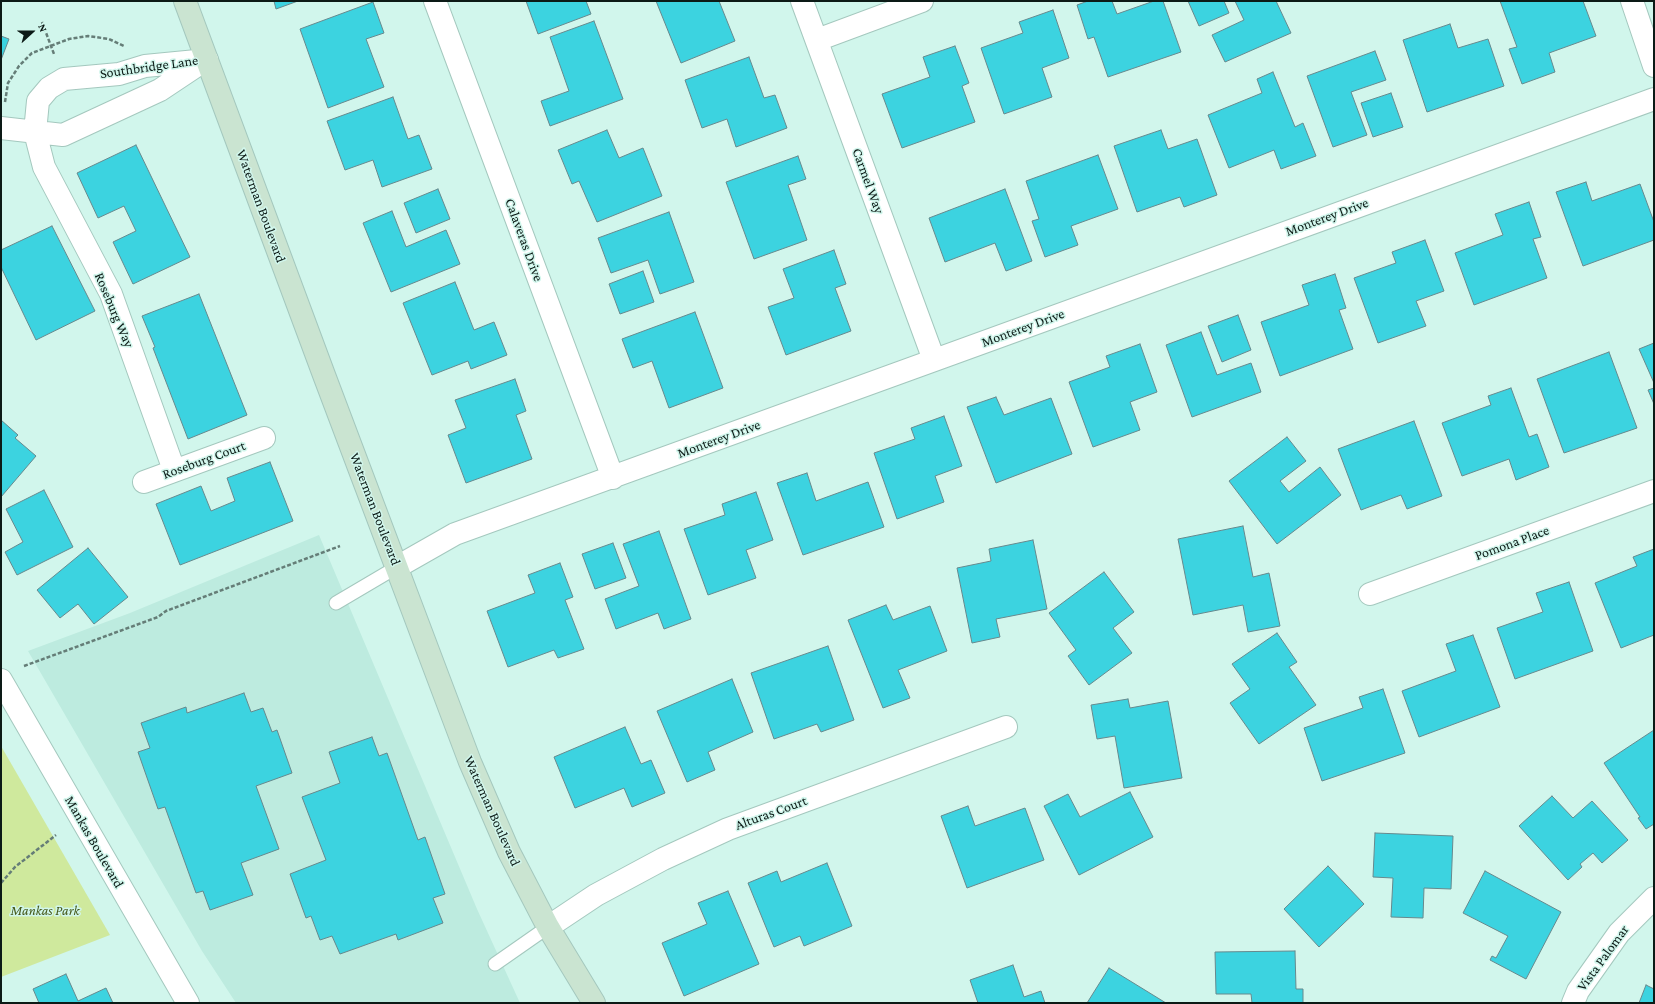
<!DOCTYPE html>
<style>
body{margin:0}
#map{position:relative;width:1655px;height:1004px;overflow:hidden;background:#d1f6ec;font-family:"Crimson Pro",serif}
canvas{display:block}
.frame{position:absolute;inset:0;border:2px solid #0c1a16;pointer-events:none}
.north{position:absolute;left:12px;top:12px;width:40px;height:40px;-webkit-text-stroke:3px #d1f6ec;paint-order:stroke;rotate:69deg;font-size:11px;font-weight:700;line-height:16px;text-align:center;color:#0c1a16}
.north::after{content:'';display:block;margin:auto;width:14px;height:18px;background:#0c1a16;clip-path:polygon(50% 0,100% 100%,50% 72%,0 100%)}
</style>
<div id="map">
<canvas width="1655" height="1004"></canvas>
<div class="frame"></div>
<div class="north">N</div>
</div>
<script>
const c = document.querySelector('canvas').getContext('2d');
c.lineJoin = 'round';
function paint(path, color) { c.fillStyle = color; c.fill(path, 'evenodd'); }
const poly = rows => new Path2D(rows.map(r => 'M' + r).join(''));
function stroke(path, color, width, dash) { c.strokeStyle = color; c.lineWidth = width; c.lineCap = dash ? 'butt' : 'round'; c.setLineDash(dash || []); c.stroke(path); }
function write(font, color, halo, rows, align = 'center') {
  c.font = font + ' "Crimson Pro",serif'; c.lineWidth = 3; c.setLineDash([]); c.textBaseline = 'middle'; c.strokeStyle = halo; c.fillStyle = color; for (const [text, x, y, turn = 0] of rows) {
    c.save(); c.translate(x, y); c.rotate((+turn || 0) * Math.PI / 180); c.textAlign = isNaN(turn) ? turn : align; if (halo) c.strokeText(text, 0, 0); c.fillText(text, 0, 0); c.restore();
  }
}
paint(poly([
 [319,535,477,909,520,1003,236,1003,202,951,28,651,130,613]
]), '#bdebdf');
paint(poly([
 [1,746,110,935,1,977]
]), '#cfe99d');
const building = poly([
 [274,1,298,1,276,9,274,1],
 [526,1,586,1,591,14,538,34,526,1],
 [656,1,719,1,735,41,681,63,656,1],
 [1088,1,1112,1,1117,14,1154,1,1163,1,1181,52,1108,77,1094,37,1088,39,1077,5,1088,1],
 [1188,1,1224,1,1229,13,1199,26,1188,1],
 [1235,1,1276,1,1291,33,1225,62,1212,35,1244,20,1235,1],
 [1500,1,1583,1,1596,36,1549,53,1555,72,1522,84,1509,49,1517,47,1500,1],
 [373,2,384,33,366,39,384,87,328,108,300,29,373,2],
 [1053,10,1069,58,1042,68,1052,97,1004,114,981,48,1023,33,1019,22,1053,10],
 [594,21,623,99,550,126,541,101,569,91,550,37,594,21],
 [1450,24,1458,48,1488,39,1504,86,1427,112,1403,40,1450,24],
 [1,36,9,39,1,60,1,36],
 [955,46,969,83,962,86,975,122,902,148,882,94,930,77,923,57,955,46],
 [1375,51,1386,80,1351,92,1367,135,1333,147,1307,76,1375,51],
 [749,57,764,98,775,95,787,128,736,147,727,119,702,128,685,80,749,57],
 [1273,72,1295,127,1303,123,1316,156,1281,169,1274,150,1229,168,1208,115,1262,93,1257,79,1273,72],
 [1391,93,1403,127,1373,137,1361,103,1391,93],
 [393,97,408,139,419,135,432,169,382,187,373,160,345,170,327,121,393,97],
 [607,130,619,158,643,148,662,196,597,222,579,181,572,184,558,150,607,130],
 [1161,130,1168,149,1197,139,1217,195,1184,207,1180,197,1137,212,1114,146,1161,130],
 [136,145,190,257,133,284,113,242,136,231,124,206,98,218,77,173,136,145],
 [1098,155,1118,209,1071,226,1078,245,1045,257,1032,221,1039,219,1026,181,1098,155],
 [798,156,806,179,788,185,807,240,754,259,726,182,798,156],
 [1586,182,1592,201,1640,184,1654,222,1654,240,1583,266,1556,192,1586,182],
 [438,189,450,219,416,233,404,203,438,189],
 [1005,189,1032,261,1006,271,995,243,945,262,929,218,1005,189],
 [1529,202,1541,237,1533,239,1547,278,1474,305,1455,253,1503,235,1495,214,1529,202],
 [392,211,406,247,446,230,460,264,391,292,363,223,392,211],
 [669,212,694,282,660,294,648,260,611,273,598,238,669,212],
 [52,226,95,311,36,340,1,267,1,250,52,226],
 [1425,240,1444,291,1416,301,1426,326,1378,343,1354,278,1396,263,1392,252,1425,240],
 [834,250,846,284,835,288,851,331,786,355,768,307,794,298,783,269,834,250],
 [643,271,654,302,620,314,609,284,643,271],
 [1335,274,1346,308,1339,310,1353,349,1280,376,1261,322,1309,305,1302,285,1335,274],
 [455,282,474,330,494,322,507,355,471,369,468,361,432,375,403,303,455,282],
 [199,294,247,415,188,439,153,348,155,347,142,316,199,294],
 [695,312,723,388,669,408,652,361,633,368,622,339,695,312],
 [1238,315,1251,350,1222,362,1208,326,1238,315],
 [1201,332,1217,375,1251,363,1261,392,1192,417,1166,345,1201,332],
 [1654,343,1654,383,1639,349,1654,343],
 [1140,344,1157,392,1130,402,1140,430,1093,447,1069,382,1110,367,1106,356,1140,344],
 [1609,352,1637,428,1564,453,1537,379,1609,352],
 [515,379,526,411,516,415,532,459,466,483,448,435,466,428,455,400,515,379],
 [1511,388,1529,437,1537,434,1549,467,1516,480,1509,459,1462,476,1442,423,1491,405,1488,396,1511,388],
 [1654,388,1654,404,1648,390,1654,388],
 [996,397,1004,415,1051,398,1072,454,996,483,967,407,996,397],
 [944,416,962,466,935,476,944,502,897,519,874,453,915,439,911,428,944,416],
 [1,420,18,435,15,438,36,456,1,497,1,420],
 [1414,421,1442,496,1407,509,1401,495,1361,510,1338,449,1414,421],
 [1287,437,1306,461,1280,481,1289,492,1320,467,1341,495,1277,544,1229,481,1287,437],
 [270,462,293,521,180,565,156,504,201,486,211,511,235,501,227,478,270,462],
 [807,473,816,501,868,482,884,527,803,555,777,483,807,473],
 [44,490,73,547,17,575,5,552,23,542,6,509,44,490],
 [756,492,773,540,746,550,756,578,708,595,684,529,725,515,722,504,756,492],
 [1243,526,1253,577,1269,573,1280,626,1248,632,1243,605,1193,615,1178,539,1243,526],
 [659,531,691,619,664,629,658,613,616,629,605,599,639,586,623,544,659,531],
 [1033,540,1047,609,996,619,1000,637,972,643,957,568,991,561,989,549,1033,540],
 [613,543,626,578,595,589,582,554,613,543],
 [88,548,128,597,94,624,78,604,60,618,37,590,88,548],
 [1654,549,1654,635,1621,648,1595,583,1637,566,1633,557,1654,549],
 [560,563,573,597,565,600,584,649,558,658,554,650,508,667,487,611,535,593,528,575,560,563],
 [1104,572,1134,612,1113,628,1132,653,1089,685,1068,656,1076,650,1049,613,1104,572],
 [1569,582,1593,651,1515,679,1497,628,1543,612,1536,593,1569,582],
 [886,605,893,620,930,606,947,651,898,670,910,698,883,708,848,620,886,605],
 [1277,633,1297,662,1289,667,1316,705,1259,744,1230,703,1250,689,1232,664,1277,633],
 [1473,635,1500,707,1419,737,1402,691,1456,671,1446,644,1473,635],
 [828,646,854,720,821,732,817,724,774,739,751,673,828,646],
 [732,679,753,732,708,752,715,770,687,782,657,711,732,679],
 [1383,689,1405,753,1322,781,1304,728,1363,708,1359,697,1383,689],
 [244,693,251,712,263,708,272,732,277,730,292,773,256,786,279,849,241,863,253,895,210,910,203,891,196,893,165,807,158,809,138,752,150,748,141,723,186,707,187,713,244,693],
 [1128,699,1130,708,1168,701,1182,778,1124,788,1115,736,1097,739,1091,705,1128,699],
 [625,727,641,764,651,760,665,793,632,807,624,788,575,808,554,757,625,727],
 [1654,730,1654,824,1646,829,1638,818,1640,817,1604,763,1654,730],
 [372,737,379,756,387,753,418,840,425,837,445,894,433,898,443,923,398,940,396,934,340,954,332,936,320,940,311,916,306,918,290,874,326,860,302,797,340,783,329,752,372,737],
 [1130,792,1153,837,1079,875,1044,806,1068,794,1080,817,1130,792],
 [1552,796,1573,818,1592,801,1628,840,1602,863,1593,853,1580,864,1582,867,1568,880,1519,826,1552,796],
 [968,806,975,826,1025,808,1044,860,967,888,941,816,968,806],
 [1375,833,1453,836,1451,889,1424,888,1423,918,1391,917,1393,878,1373,877,1375,833],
 [827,863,852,926,804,946,800,936,774,947,748,883,777,871,781,882,827,863],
 [1328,866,1364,904,1319,947,1284,909,1328,866],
 [1485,871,1561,912,1526,979,1490,960,1492,956,1496,958,1508,936,1463,913,1485,871],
 [728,891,759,964,684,996,662,943,707,924,698,903,728,891],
 [1295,951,1296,989,1303,989,1303,1003,1252,1003,1251,994,1216,994,1215,952,1295,951],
 [1013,965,1024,997,1041,991,1045,1003,978,1003,970,980,1013,965],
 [1109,968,1166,1003,1087,1003,1109,968],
 [66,974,78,1001,106,988,113,1003,39,1003,33,989,66,974],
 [1646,985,1654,989,1654,1003,1639,1003,1646,985]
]);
paint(building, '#3cd3e0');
stroke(building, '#66898d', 1);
const service = poly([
 [336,603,397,567],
 [495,964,548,927]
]);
const minor = poly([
 [435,1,613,478],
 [802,1,934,360],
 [1632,1,1654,66],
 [817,40,922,1],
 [1,128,63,135,160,90,202,62],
 [174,470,111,294,44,167,35,132,38,101,49,88,64,79,119,74,145,66,207,60],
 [144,482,264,438],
 [397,567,455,534,1654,99],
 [1370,594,1654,491],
 [1,680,188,1003],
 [548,927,596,895,663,859,728,829,1006,727],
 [1573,1003,1578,991,1619,933,1654,898]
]);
const secondary = poly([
 [185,1,324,375,470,762,509,852,548,927,594,1003]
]);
stroke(service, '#a4c8be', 15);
stroke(minor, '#a4c8be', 24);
stroke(secondary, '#a4c8be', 24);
stroke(poly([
 [42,22,54,54],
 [5,102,8,83,19,66,32,53,69,39,88,36,109,39,124,46],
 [24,666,158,617,166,611,340,546],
 [1,883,15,867,56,835]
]), '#657d77', 2.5, [4, 2]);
stroke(service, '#fff', 13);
stroke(minor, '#fff', 22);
stroke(secondary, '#cae4d1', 22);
write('14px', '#0c1a16', '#d1f6ec', [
 ["Southbridge Lane",149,67,-8],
 ["Carmel Way",868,181,70],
 ["Waterman Boulevard",261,206,70],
 ["Monterey Drive",1327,217,-20],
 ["Calaveras Drive",524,240,70],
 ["Roseburg Way",114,310,67],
 ["Monterey Drive",1023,328,-20],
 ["Monterey Drive",719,439,-20],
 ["Roseburg Court",204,460,-20],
 ["Waterman Boulevard",375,509,69],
 ["Pomona Place",1512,543,-20],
 ["Waterman Boulevard",492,811,66],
 ["Alturas Court",771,813,-20],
 ["Mankas Boulevard",94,842,60],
 ["Vista Palomar",1603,958,-54]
]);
write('italic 14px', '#455818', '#d1f6ec', [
 ["Mankas Park",45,911]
]);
</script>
